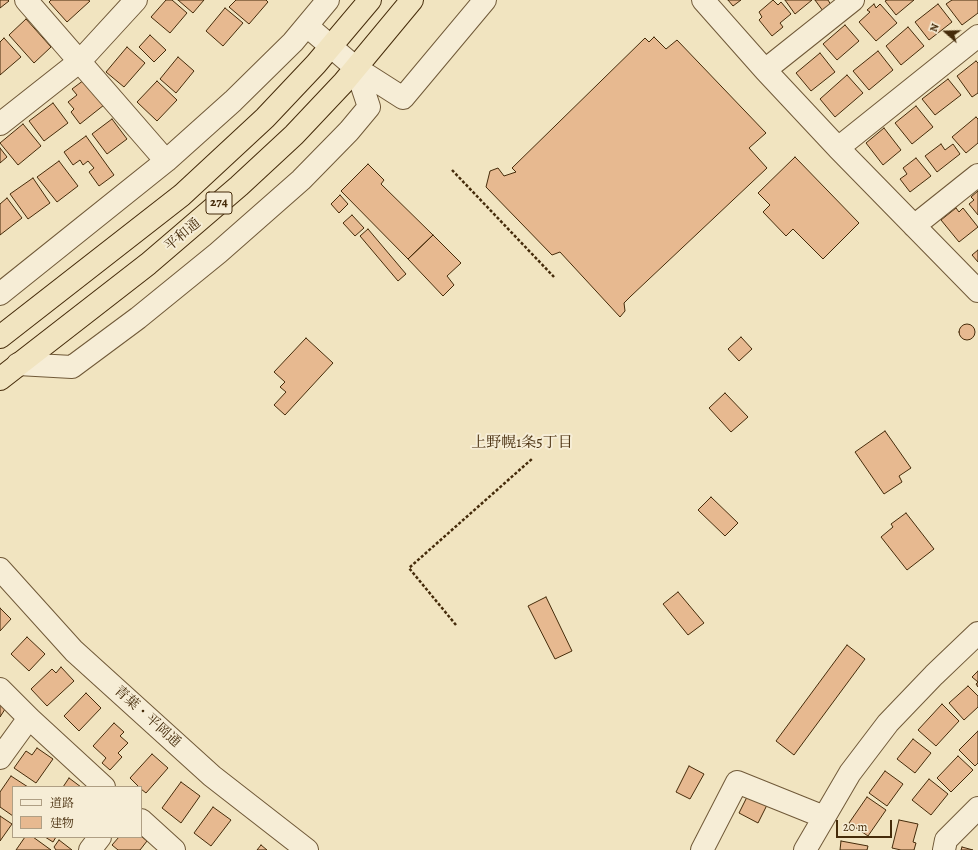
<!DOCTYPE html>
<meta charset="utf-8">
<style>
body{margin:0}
#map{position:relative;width:978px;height:850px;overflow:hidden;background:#f1e4c0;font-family:Alegreya,"Noto Serif JP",serif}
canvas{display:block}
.legend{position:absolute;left:12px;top:786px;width:130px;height:52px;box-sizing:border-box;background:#f6edd6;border:1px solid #af9f84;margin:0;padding:5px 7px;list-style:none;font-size:12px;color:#452b0a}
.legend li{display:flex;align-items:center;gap:8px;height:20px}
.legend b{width:20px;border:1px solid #af9f84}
.north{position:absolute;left:926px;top:12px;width:40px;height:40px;-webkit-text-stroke:3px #f6edd6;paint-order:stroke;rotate:290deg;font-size:11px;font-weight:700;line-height:16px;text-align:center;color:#452b0a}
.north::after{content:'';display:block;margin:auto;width:14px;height:18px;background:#452b0a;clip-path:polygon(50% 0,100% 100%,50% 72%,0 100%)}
.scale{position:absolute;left:836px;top:820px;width:56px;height:18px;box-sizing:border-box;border:2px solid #452b0a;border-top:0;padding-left:5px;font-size:12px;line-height:14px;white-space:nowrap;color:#452b0a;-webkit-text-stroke:3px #f6edd6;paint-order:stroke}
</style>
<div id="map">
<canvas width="978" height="850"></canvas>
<ul class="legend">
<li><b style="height:5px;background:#f6edd6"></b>道路</li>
<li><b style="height:11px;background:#e7b990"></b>建物</li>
</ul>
<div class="north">N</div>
<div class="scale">20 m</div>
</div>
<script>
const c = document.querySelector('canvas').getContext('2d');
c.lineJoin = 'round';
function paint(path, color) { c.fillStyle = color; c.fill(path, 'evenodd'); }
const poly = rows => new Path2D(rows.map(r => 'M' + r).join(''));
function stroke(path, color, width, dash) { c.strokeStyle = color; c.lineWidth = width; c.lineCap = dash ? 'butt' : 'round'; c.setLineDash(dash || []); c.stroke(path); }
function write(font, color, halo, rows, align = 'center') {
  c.font = font + ' Alegreya,"Noto Serif JP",serif'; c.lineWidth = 4; c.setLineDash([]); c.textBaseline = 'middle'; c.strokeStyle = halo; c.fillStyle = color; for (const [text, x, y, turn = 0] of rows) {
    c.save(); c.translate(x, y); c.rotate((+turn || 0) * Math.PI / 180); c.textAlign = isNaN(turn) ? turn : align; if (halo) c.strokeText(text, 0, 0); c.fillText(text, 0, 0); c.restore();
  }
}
const building = poly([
 [0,0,8,0,9,1,0,8,0,0],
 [51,0,88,0,90,1,67,22,49,2,51,0],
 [166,0,172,0,187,13,170,33,151,17,166,0],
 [178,0,204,0,193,13,178,0],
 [236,0,266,0,268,2,249,24,229,7,236,0],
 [728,0,741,0,733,6,728,0],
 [773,0,778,5,781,2,791,14,780,23,783,27,772,36,759,20,762,17,759,12,773,0],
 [785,0,812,0,795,14,785,0],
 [815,0,828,0,831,5,823,11,815,0],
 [887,0,914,0,896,15,885,1,887,0],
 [952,0,978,0,978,13,962,25,946,4,952,0],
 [874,4,876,8,880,4,897,23,876,41,859,22,870,12,867,10,874,4],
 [938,4,952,22,929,40,915,22,938,4],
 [225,8,243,23,223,46,206,31,225,8],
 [26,19,51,47,34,63,9,35,26,19],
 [845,25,859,41,837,60,823,44,845,25],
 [908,27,924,46,901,65,886,46,908,27],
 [150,35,166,50,154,62,139,47,150,35],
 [654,37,666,49,677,40,766,133,749,148,767,168,631,296,624,303,625,311,620,317,560,252,552,255,486,187,490,171,498,168,504,176,516,172,512,168,645,38,649,42,654,37],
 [4,38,21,57,0,75,0,42,4,38],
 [127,47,145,63,124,87,106,72,127,47],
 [878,51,893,70,869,90,853,71,878,51],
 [820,53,835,72,811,91,796,73,820,53],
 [178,57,194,71,176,93,160,79,178,57],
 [976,61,978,63,978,93,972,97,957,76,976,61],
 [847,75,863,93,835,117,820,99,847,75],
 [948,79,961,95,935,115,922,99,948,79],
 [84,80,104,105,80,124,71,112,74,109,68,102,77,95,72,89,84,80],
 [157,81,177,100,157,121,137,102,157,81],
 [53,103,68,123,44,141,29,121,53,103],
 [916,106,933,127,912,144,895,123,916,106],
 [976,117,978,119,978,143,966,153,952,137,976,117],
 [112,119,127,139,107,154,92,134,112,119],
 [23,124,41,146,18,165,0,143,23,124],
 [884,128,901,150,883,165,866,143,884,128],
 [86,136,114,175,99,186,89,172,94,168,88,161,83,165,80,160,73,165,64,152,86,136],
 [941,144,945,150,953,144,960,154,937,172,925,156,941,144],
 [0,148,7,157,0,163,0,148],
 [795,157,859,223,823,259,793,229,786,236,763,212,770,205,758,193,795,157],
 [916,158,931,176,910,192,900,179,907,174,903,168,916,158],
 [59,161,78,186,57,202,37,177,59,161],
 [368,164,384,180,381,184,433,235,408,259,341,191,368,164],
 [33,178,50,203,28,219,10,194,33,178],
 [978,191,978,215,969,204,974,200,971,197,978,191],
 [340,195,348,204,339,213,331,204,340,195],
 [7,198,22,218,0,235,0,204,7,198],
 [956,208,959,212,963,208,978,227,959,242,941,220,956,208],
 [352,215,364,228,355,236,343,223,352,215],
 [368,229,406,274,398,281,360,236,368,229],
 [433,235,461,263,447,276,454,285,443,296,408,259,433,235],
 [978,250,978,262,972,255,978,250],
 '959 332a8 8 0 1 1 16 0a8 8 0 1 1-16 0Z',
 [741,337,752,349,739,361,728,349,741,337],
 [306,338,333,363,285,415,274,405,286,392,280,387,285,382,274,372,306,338],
 [725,393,748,417,731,432,709,408,725,393],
 [885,431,911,468,899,476,902,482,884,494,855,452,885,431],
 [711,497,738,523,725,536,698,510,711,497],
 [906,513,934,549,907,570,881,537,893,527,891,524,906,513],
 [678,592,704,623,688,635,663,604,678,592],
 [546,597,572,651,555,659,528,606,546,597],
 [0,608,11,619,0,631,0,608],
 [27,637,45,654,29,671,11,654,27,637],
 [847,645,865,659,794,755,776,741,847,645],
 [61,667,74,681,47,706,31,689,52,669,56,673,61,667],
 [978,671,978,687,976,684,978,682,972,677,978,671],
 [968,686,978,696,978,707,964,720,949,703,968,686],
 [86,693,101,708,79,731,64,716,86,693],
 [0,702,7,706,0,717,0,702],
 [942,704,959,721,936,746,918,730,942,704],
 [114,723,124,732,120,736,128,743,118,753,122,757,110,770,102,763,106,758,93,746,114,723],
 [978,731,978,763,975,766,959,750,978,731],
 [913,739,931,753,915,773,897,759,913,739],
 [37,748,53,759,36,783,14,768,26,751,32,755,37,748],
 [152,754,168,768,146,793,141,789,141,787,139,787,130,778,152,754],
 [958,756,973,770,951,792,937,778,958,756],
 [689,766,704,774,690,799,676,792,689,766],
 [885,771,903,784,887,806,869,793,885,771],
 [11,776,28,787,13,787,13,816,0,807,0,792,11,776],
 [69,778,81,787,63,787,69,778],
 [929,779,948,794,931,815,912,800,929,779],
 [181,782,200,796,181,823,162,808,181,782],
 [748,795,767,805,758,823,739,813,748,795],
 [867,797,886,810,868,836,849,823,867,797],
 [213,807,231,820,211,846,194,833,213,807],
 [0,816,12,824,0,841,0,816],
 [899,820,918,824,913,842,916,843,914,850,901,850,892,848,899,820],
 [141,836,147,841,140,850,118,850,112,845,119,837,141,836],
 [25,837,33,837,51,850,16,850,25,837],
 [45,837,56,837,53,842,45,837],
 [59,840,72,850,56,850,54,847,59,840],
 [841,841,868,846,867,850,840,850,841,841],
 [261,845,267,850,257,850,261,845],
 [962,847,973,850,961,850,962,847]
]);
paint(building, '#e7b990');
stroke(building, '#452b0a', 1);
const minor = poly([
 [26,0,166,161],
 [703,0,765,70,838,148,978,291],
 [307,26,356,68,403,98,485,0],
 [765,70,853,0],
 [0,124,80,61,136,0],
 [838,148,978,36],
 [914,226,978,175],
 [0,294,166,161,233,101,293,42,328,0],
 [18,364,72,367,138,318,218,253,301,180,349,131,369,107,356,68],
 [0,569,74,651,212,776,307,850],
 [0,689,29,718,104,787],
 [0,758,29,718],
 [141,820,174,850],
 [90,850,100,837],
 [702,850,737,782,824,817],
 [805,850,850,773,888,723,934,675,978,633],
 [944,850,946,840,978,808]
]);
const highway = poly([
 [0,337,182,195,265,118,316,64,370,0],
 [0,379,148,264,239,186,294,135,344,82,412,0]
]);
stroke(minor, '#705938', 24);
stroke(highway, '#452b0a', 24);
stroke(poly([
 [452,170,554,277],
 [456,625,409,568,533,458]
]), '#452b0a', 2.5, [3, 2]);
stroke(minor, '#f6edd6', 22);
stroke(highway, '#f1e4c0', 22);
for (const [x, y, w] of [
 [219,203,26]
]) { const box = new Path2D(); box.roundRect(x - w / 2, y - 11, w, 22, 3); c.fillStyle = '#f6edd6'; c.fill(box); stroke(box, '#452b0a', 1); }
write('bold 13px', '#452b0a', null, [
 ["274",219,203]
]);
write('14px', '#452b0a', '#f6edd6', [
 ["平和通",183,235,-40],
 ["青葉・平岡通",147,717,42]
]);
write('15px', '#452b0a', '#f6edd6', [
 ["上野幌1条5丁目",522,443]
]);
</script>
